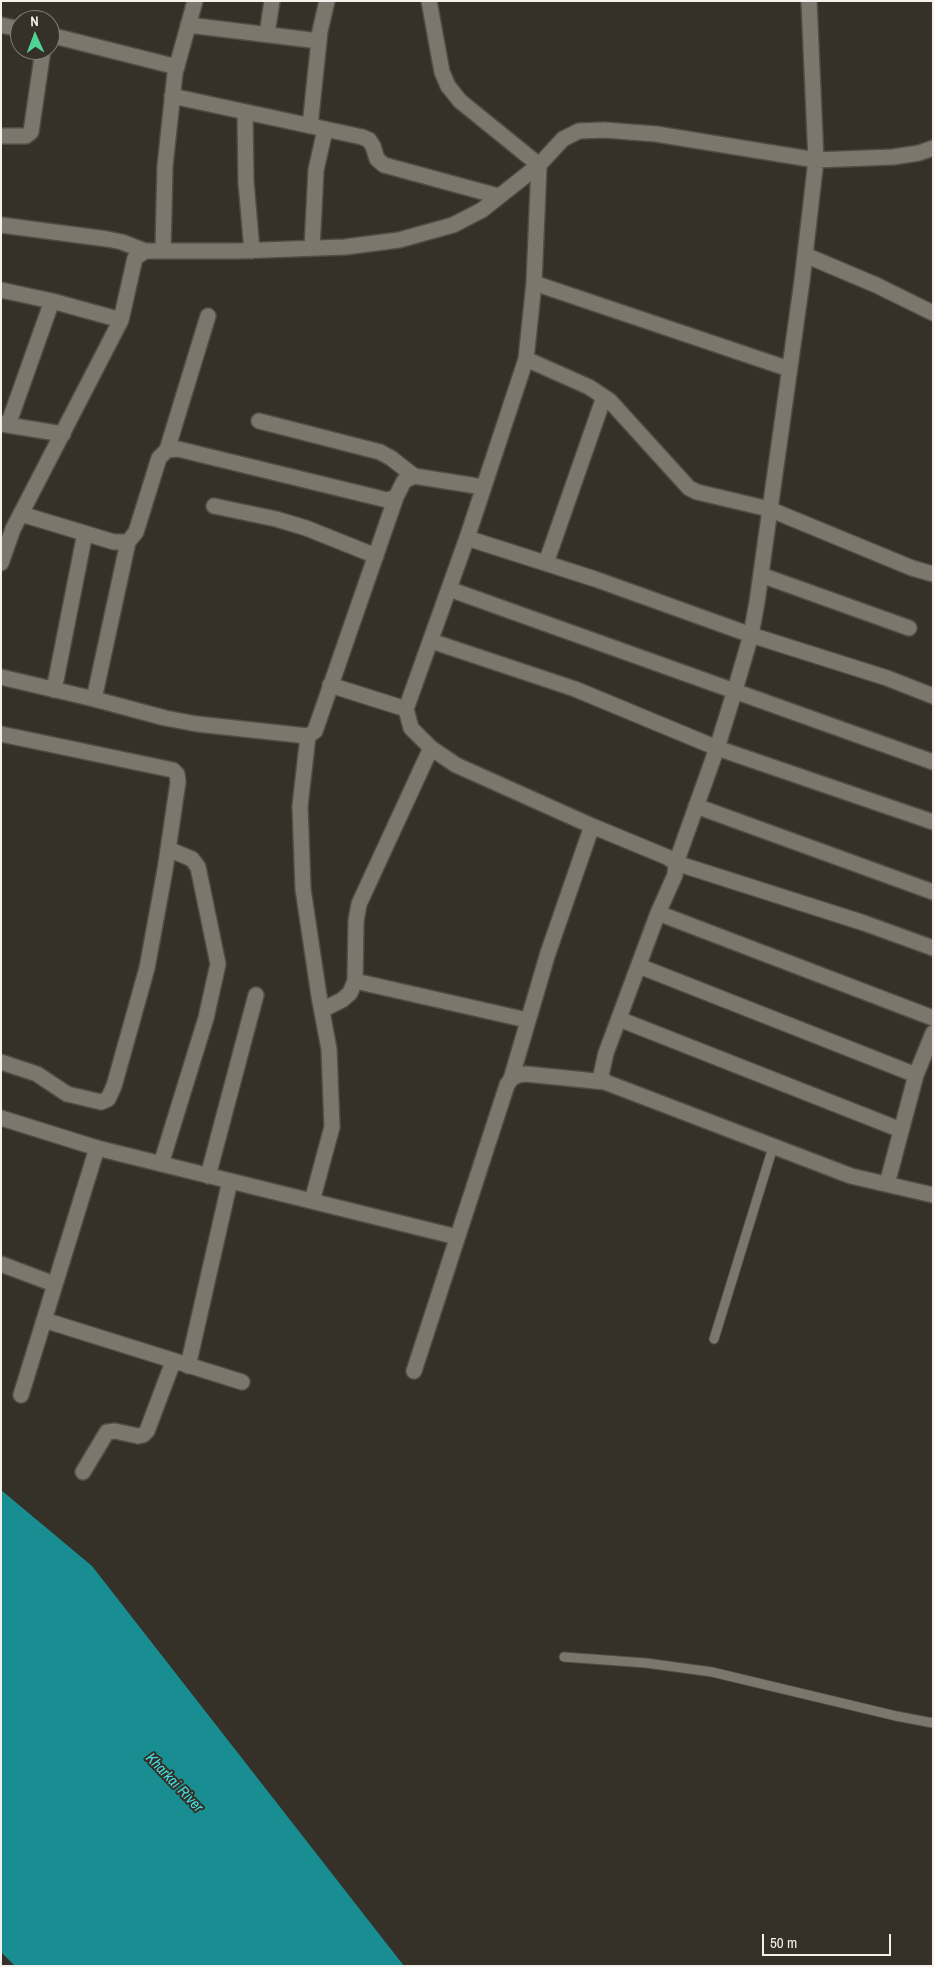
<!DOCTYPE html>
<style>
body{margin:0}
#map{position:relative;width:934px;height:1967px;overflow:hidden;background:#353128;font-family:"Archivo Narrow",sans-serif}
canvas{display:block}
.frame{position:absolute;inset:0;border:2px solid #f4f1ec;pointer-events:none}
.north{position:absolute;left:10px;top:10px;width:50px;height:50px;box-sizing:border-box;background:#353128;border:1px solid #817e76;border-radius:50%;rotate:358deg;font-size:14px;font-weight:700;line-height:20px;text-align:center;color:#f4f1ec}
.north::after{content:'';display:block;margin:auto;width:18px;height:22px;background:#51d397;clip-path:polygon(50% 0,100% 100%,50% 72%,0 100%)}
.scale{position:absolute;left:762px;top:1934px;width:129px;height:22px;box-sizing:border-box;border:2px solid #f4f1ec;border-top:0;padding-left:6px;font-size:15px;line-height:18px;white-space:nowrap;color:#f4f1ec;-webkit-text-stroke:4px #353128;paint-order:stroke}
</style>
<div id="map">
<canvas width="934" height="1967"></canvas>
<div class="frame"></div>
<div class="north">N</div>
<div class="scale">50 m</div>
</div>
<script>
const c = document.querySelector('canvas').getContext('2d');
c.lineJoin = 'round';
function paint(path, color) { c.fillStyle = color; c.fill(path, 'evenodd'); }
const poly = rows => new Path2D(rows.map(r => 'M' + r).join(''));
function stroke(path, color, width, dash) { c.strokeStyle = color; c.lineWidth = width; c.lineCap = dash ? 'butt' : 'round'; c.setLineDash(dash || []); c.stroke(path); }
function write(font, color, halo, rows, align = 'center') {
  c.font = font + ' "Archivo Narrow",sans-serif'; c.lineWidth = 4; c.setLineDash([]); c.textBaseline = 'middle'; c.strokeStyle = halo; c.fillStyle = color; for (const [text, x, y, turn = 0] of rows) {
    c.save(); c.translate(x, y); c.rotate((+turn || 0) * Math.PI / 180); c.textAlign = isNaN(turn) ? turn : align; if (halo) c.strokeText(text, 0, 0); c.fillText(text, 0, 0); c.restore();
  }
}
paint(poly([
 [1,1490,92,1566,404,1966,15,1966,1,1952]
]), '#198e92');
const lane = poly([
 [714,1339,773,1147],
 [564,1657,646,1663,712,1672,896,1716,933,1723]
]);
const street = poly([
 [429,1,442,72,448,86,460,101,539,165,534,283,526,359,467,538,406,709,411,728,431,748,456,765,592,826,667,857,676,863,675,875,658,913,606,1053,601,1075,605,1082,851,1176,933,1195],
 [809,1,816,160,802,281,757,602,751,635,735,690,717,748,676,863,864,923,933,948],
 [1,25,20,29],
 [188,25,319,41],
 [267,34,272,1],
 [50,35,177,67],
 [172,96,362,137,369,140,373,146,377,159,384,165,498,196],
 [245,112,246,182,252,251],
 [310,126,320,31,327,1],
 [1,136,26,136,31,132,43,50],
 [1,225,107,239,122,242,145,251],
 [312,248,316,170,325,130],
 [163,250,165,166,175,73,195,1],
 [805,255,876,285,933,313],
 [534,283,789,369],
 [1,290,52,301,121,320],
 [526,359,589,387,610,401,689,488,697,492,769,509,912,568,933,574],
 [259,421,380,452,391,458,414,476],
 [1,424,63,434],
 [8,425,52,301],
 [167,450,208,316],
 [214,506,276,519,306,528,376,556],
 [21,514,114,542,128,542,136,532,159,458,167,450,178,449,387,500,396,497,404,481,414,476,483,487],
 [467,538,595,579,751,635,887,678,933,696],
 [1,563,13,529,121,320,135,258,145,251,237,251,345,247,399,240,453,225,482,210,539,165,563,139,579,131,604,130,656,134,816,160,893,157,919,153,933,148],
 [546,563,604,397],
 [761,575,909,628],
 [449,589,933,762],
 [431,641,575,689,717,748,933,822],
 [1,677,94,699,165,718,197,724,308,736,315,731,396,497],
 [330,685,406,709],
 [54,690,85,533],
 [94,699,128,542],
 [1,734,173,770,177,774,178,782,165,870,147,968,114,1086,108,1099,101,1102,67,1094,37,1074,1,1062],
 [308,736,300,806,303,889,319,996,329,1049,332,1127,312,1201],
 [696,806,933,892],
 [658,913,933,1018],
 [639,966,916,1075],
 [355,981,527,1020],
 [322,1010,342,1000,350,993,355,981,356,921,359,904,431,748],
 [619,1019,901,1130],
 [511,1079,548,953,592,826],
 [1,1118,97,1148,457,1237],
 [161,1164,206,1018,218,964,198,867,192,859,168,849],
 [208,1176,256,995],
 [887,1184,916,1075,933,1033],
 [1,1264,54,1284],
 [44,1320,242,1382],
 [188,1366,230,1181],
 [414,1371,507,1085,511,1079,518,1075,526,1074,605,1082],
 [21,1395,97,1148],
 [83,1472,107,1432,115,1431,138,1436,143,1435,147,1431,173,1362]
]);
stroke(lane, '#504d45', 11);
stroke(street, '#504d45', 18);
stroke(lane, '#7b776c', 9);
stroke(street, '#7b776c', 15);
write('italic 15px', '#43dee3', '#353128', [
 ["Kharkai River",174,1783,46]
]);
</script>
